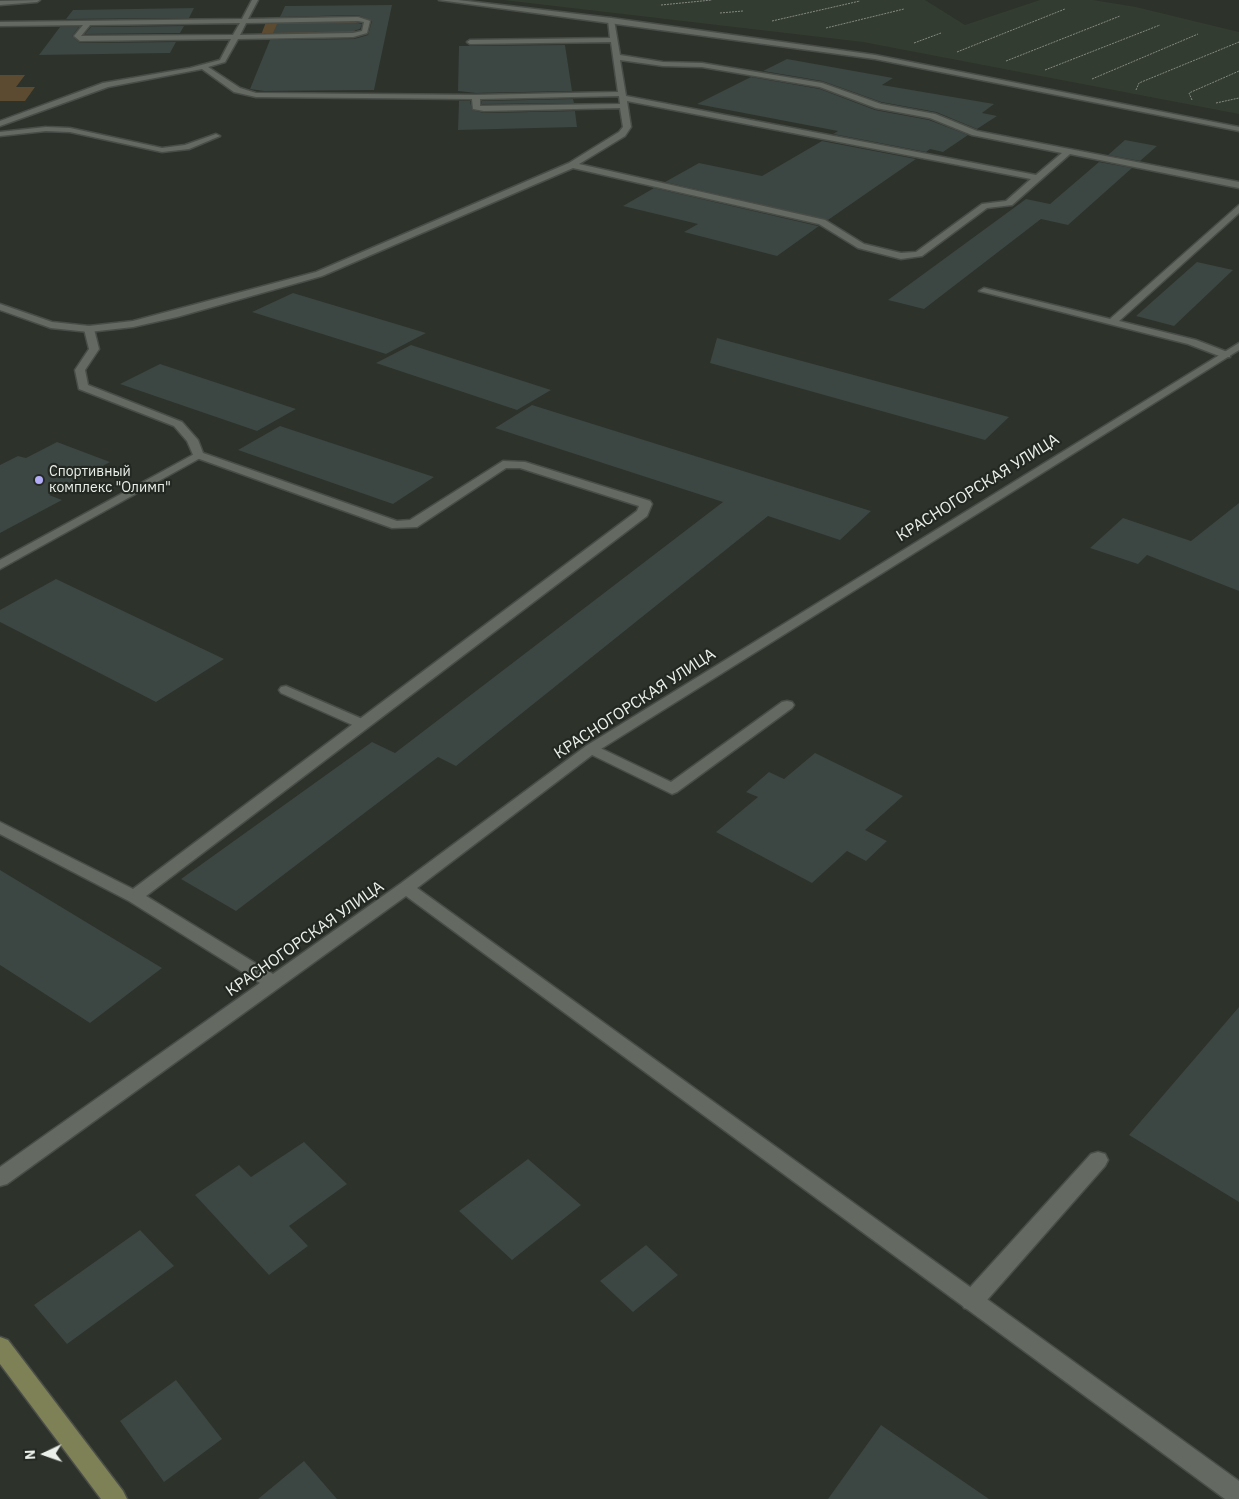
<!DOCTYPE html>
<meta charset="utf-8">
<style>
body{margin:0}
#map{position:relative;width:1239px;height:1499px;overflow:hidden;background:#2d322b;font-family:"IBM Plex Sans",sans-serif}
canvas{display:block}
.north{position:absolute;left:20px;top:1429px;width:50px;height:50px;-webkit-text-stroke:4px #232922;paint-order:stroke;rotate:267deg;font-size:14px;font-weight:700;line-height:20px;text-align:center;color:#ecf0eb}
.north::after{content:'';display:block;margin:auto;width:18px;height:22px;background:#ecf0eb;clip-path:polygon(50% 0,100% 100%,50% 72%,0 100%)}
</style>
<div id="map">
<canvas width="1239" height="1499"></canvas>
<div class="north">N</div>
</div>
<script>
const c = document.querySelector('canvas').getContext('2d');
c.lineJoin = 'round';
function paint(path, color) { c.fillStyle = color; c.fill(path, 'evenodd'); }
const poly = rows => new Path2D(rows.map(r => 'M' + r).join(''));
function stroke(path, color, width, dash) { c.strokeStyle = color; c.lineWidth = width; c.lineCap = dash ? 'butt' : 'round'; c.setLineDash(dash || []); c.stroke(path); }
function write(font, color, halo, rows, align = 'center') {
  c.font = font + ' "IBM Plex Sans",sans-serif'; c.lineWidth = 4.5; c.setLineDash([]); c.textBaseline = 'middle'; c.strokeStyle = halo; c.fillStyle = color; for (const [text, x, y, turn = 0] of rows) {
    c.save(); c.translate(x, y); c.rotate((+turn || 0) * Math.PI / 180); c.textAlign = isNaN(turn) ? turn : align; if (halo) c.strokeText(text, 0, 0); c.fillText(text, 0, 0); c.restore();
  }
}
paint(poly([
 [503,0,925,0,965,25,1040,0,1093,0,1136,7,1239,32,1239,114,863,42]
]), '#333c30');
paint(poly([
 [357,21,354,33,261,35,266,22],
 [0,75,25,75,16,87,35,87,25,101,0,101]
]), '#5c4b31');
paint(poly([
 [392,5,374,90,264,91,250,89,270,40,354,39,368,35,372,21,358,15,280,17,285,6],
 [194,8,189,18,66,19,73,10],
 [277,24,358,23,362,24,360,29,353,31,273,33],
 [184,26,180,33,85,34,91,27],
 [60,27,79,27,72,36,80,43,176,42,170,53,39,55],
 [565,45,572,91,476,93,458,91,459,46],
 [787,59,893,78,882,85,994,104,982,113,997,116,977,129,936,112,881,102,822,81,763,71],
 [751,77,820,89,875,110,929,120,968,135,943,152,930,149,926,152,833,134,838,131,697,104],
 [573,99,574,103,482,104,482,101],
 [459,101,470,101,472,110,484,113,575,111,577,127,458,130],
 [1125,140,1157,146,1140,161,1108,155],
 [822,141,916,159,828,220,665,182,699,163,762,176],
 [1099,162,1132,168,1068,225,1041,219,924,309,888,300,1026,199,1050,204],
 [654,188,818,226,819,226,777,256,684,232,698,224,623,206],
 [1197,262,1233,270,1174,326,1136,316],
 [293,293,426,333,386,354,252,312],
 [717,338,1009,417,985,440,710,363],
 [411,345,551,390,517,410,376,363],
 [160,364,296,409,257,431,120,384],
 [532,405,871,511,840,540,768,516,456,766,438,757,236,911,181,879,372,742,395,753,723,502,495,428],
 [280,426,434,477,393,504,238,450],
 [57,442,110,462,49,495,62,500,0,533,0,465,18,456,26,458],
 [1239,503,1239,591,1147,555,1138,564,1090,548,1123,518,1191,541],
 [56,579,224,659,156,702,0,622,0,610],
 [815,753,903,796,865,830,887,841,866,861,847,851,812,883,716,832,758,797,746,792,769,772,784,779],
 [0,870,162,968,90,1023,0,965],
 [1239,1007,1239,1202,1129,1135],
 [304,1142,347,1184,289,1226,308,1246,269,1275,195,1195,239,1165,251,1177],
 [528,1159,581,1205,512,1260,459,1211],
 [140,1230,174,1266,67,1344,34,1305],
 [646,1245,678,1275,633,1312,600,1281],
 [176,1380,222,1439,164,1482,120,1421],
 [881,1425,989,1499,828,1499],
 [304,1461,337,1499,258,1499]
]), '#3c4642');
const lane = poly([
 [252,0,258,0,248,19,358,17,370,21,367,33,353,37,238,39,225,62,208,67,240,88,256,93,476,95,618,92,611,42,470,44,467,42,470,40,610,38,608,20,611,18,614,20,620,55,663,62,702,63,822,83,881,104,935,114,977,131,1239,182,1239,188,1070,154,1012,205,987,208,922,256,901,259,858,248,819,224,573,168,322,276,177,317,133,327,89,332,51,328,0,310,0,304,52,322,89,326,133,321,316,272,569,163,619,132,623,127,620,108,484,111,473,109,472,99,256,97,234,92,202,69,108,87,0,126,0,121,103,83,190,68,220,60,231,39,80,41,74,36,83,25,0,26,0,22,242,19,252,0],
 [358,21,364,22,362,31,353,33,240,35,246,23,358,21],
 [240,23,233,35,81,36,90,25,240,23],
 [620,60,663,66,702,67,820,87,876,108,930,118,972,135,1062,153,1036,175,626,96,620,60],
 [619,96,620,104,480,106,480,99,619,96],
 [627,101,1031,179,1006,201,982,204,916,252,901,253,864,244,825,220,579,164,625,136,631,127,627,101],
 [46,127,70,128,162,148,185,145,216,134,220,136,189,149,162,152,70,132,46,131,0,136,0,132,46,127],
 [1239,205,1239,213,1119,321,1196,340,1230,353,1230,357,1222,357,1188,344,979,291,984,288,1110,319,1239,205],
 [198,452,204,455,202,457,0,569,0,560,198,452],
 [286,686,367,721,369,724,367,727,357,727,281,693,279,690,281,687,286,686],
 [787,701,792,702,794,705,792,708,677,792,672,794,586,752,584,749,591,744,596,746,671,782,782,702,787,701],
 [1098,1152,1105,1154,1108,1160,1105,1166,980,1308,972,1310,964,1308,961,1301,964,1294,1091,1154,1098,1152]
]);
const street = poly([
 [40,0,37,2,0,5,0,1,40,0],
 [439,0,458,0,611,18,875,55,1239,127,1239,131,875,59,439,0],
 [89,326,94,329,99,349,85,370,88,385,182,422,198,440,203,453,397,521,410,520,503,461,525,462,650,501,652,504,647,516,146,896,273,974,400,884,586,746,1239,343,1239,350,596,752,417,888,1239,1481,1239,1499,1225,1499,406,896,7,1184,0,1186,0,1167,260,983,129,901,0,834,0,822,133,889,637,511,639,506,520,468,506,468,417,527,392,528,194,457,187,441,174,426,79,389,75,370,89,349,84,329,89,326]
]);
const secondary = poly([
 [0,1337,8,1340,123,1491,127,1499,101,1499,0,1364,0,1337]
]);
stroke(lane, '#494d48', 3);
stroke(street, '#494d48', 3);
stroke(secondary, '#494d48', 3);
stroke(poly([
 [661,5,712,0],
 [720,13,743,11],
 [772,21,860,1],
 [826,28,904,9],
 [914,43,941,33],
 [957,52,1065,9],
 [1006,61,1120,16],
 [1045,70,1160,25],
 [1092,79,1198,34],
 [1136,90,1139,83,1239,42],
 [1192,100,1189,93,1239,71],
 [1216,103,1239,98]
]), '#858983', 1, [2, 1]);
paint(lane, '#646a62');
paint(street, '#646a62');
paint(secondary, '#7e8055');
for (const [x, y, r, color] of [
 [39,480,5,"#b3adf9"]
]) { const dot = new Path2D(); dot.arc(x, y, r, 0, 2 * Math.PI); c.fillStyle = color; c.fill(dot); stroke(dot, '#232922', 2); }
write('14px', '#ecf0eb', '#232922', [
 ["Спортивный",49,472],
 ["комплекс \"Олимп\"",49,488]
], 'left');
write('16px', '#ecf0eb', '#232922', [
 ["КРАСНОГОРСКАЯ УЛИЦА",978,488,-32],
 ["КРАСНОГОРСКАЯ УЛИЦА",635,704,-33],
 ["КРАСНОГОРСКАЯ УЛИЦА",305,939,-35]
]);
</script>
